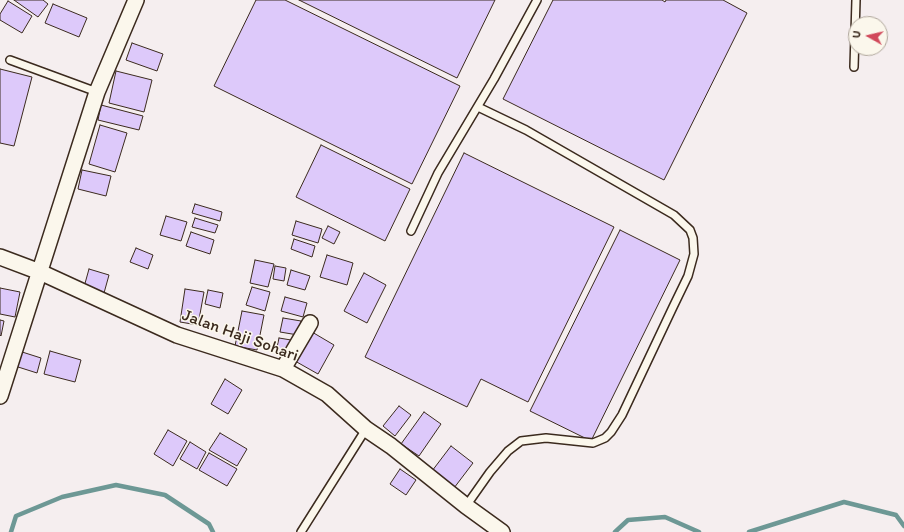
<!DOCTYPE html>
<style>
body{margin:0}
#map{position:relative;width:904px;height:532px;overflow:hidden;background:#f5eeef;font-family:Itim,sans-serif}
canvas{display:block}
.north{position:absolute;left:848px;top:16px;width:40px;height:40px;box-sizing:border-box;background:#fbf7ec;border:1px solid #aea59a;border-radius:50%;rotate:278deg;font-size:11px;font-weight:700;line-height:16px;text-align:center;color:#3b2a1e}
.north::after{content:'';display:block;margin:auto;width:14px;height:18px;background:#d1495b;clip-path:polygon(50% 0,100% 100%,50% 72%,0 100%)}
</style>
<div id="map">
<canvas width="904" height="532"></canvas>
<div class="north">U</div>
</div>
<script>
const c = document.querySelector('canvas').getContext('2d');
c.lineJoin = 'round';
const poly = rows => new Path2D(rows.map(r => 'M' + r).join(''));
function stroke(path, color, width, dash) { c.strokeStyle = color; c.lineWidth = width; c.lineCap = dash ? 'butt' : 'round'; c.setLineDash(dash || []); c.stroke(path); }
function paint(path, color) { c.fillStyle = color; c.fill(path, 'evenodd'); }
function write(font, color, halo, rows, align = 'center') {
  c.font = font + ' Itim,sans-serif'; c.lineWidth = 3; c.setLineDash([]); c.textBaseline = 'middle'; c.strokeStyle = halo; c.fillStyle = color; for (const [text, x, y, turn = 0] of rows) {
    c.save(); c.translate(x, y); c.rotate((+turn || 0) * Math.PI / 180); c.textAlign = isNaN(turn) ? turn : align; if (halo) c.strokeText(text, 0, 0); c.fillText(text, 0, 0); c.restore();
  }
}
stroke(poly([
 [11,532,16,516,62,497,116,485,165,495,209,524,213,532],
 [615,532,628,520,665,517,699,532],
 [749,532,844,502,896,515,904,526]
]), '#6d9895', 4.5);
const building = poly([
 [14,0,43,0,48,4,38,17,14,0],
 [256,0,285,0,460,86,412,184,214,86,256,0],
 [299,0,495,0,457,78,299,0],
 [553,0,662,0,665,2,666,0,723,0,747,13,664,180,503,99,553,0],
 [8,1,32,16,22,33,0,20,0,14,8,1],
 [53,4,87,18,79,37,45,23,53,4],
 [132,43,163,54,157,71,126,60,132,43],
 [0,69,32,77,14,146,0,143,0,69],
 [116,71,152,80,144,112,109,103,116,71],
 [101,105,143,116,139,130,98,120,101,105],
 [100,125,127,133,115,172,89,164,100,125],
 [321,145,410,189,385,241,296,197,321,145],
 [464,153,614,227,528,402,481,379,467,407,365,357,464,153],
 [82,170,111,176,106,196,78,189,82,170],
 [195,204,222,212,220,221,192,213,195,204],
 [166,216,187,222,181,241,160,235,166,216],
 [195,218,218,225,215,233,192,227,195,218],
 [296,221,322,229,318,243,292,235,296,221],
 [328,226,340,232,334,244,322,238,328,226],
 [620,230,680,260,591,441,530,411,620,230],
 [191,232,214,240,210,254,186,246,191,232],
 [294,239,315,246,312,257,291,249,294,239],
 [136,248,153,255,148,269,130,262,136,248],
 [327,255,353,263,347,285,320,277,327,255],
 [255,260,274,264,268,287,250,283,255,260],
 [275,266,286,268,284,281,273,279,275,266],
 [89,269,109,275,104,293,84,287,89,269],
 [291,270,310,276,305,290,287,285,291,270],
 [364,273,386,285,367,323,344,311,364,273],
 [252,287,270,292,265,311,246,305,252,287],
 [0,288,20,292,15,317,0,314,0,288],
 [185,289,204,292,198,325,180,322,185,289],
 [208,290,223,293,220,308,205,304,208,290],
 [285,297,307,303,303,317,281,311,285,297],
 [242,311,264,315,257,350,235,346,242,311],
 [283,318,301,321,298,335,280,332,283,318],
 [0,320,4,321,1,336,0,335,0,320],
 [312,332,334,345,318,374,295,361,312,332],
 [279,338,291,340,288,354,276,352,279,338],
 [19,351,41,358,37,373,15,366,19,351],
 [50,351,81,360,75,382,44,374,50,351],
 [225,379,242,390,228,414,211,404,225,379],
 [399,406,411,415,395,436,383,426,399,406],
 [424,412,441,424,419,456,401,444,424,412],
 [168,430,187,441,173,466,154,454,168,430],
 [220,433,247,449,237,466,209,450,220,433],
 [190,442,206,452,197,469,180,459,190,442],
 [451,446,473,463,454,488,432,471,451,446],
 [209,453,237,469,227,486,199,470,209,453],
 [400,469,416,480,406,495,390,484,400,469]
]);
paint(building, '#ddc9fa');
stroke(building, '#3b2a1e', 1);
const service = poly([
 [10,60,97,92],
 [854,67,856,0],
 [411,231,438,173,494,79,537,0],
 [466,506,490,472,508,451,521,441,546,438,593,443,605,438,611,432,622,415,673,307,688,276,694,254,693,238,690,230,674,215,526,130,478,107],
 [301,532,366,429]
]);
const minor = poly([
 [0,257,40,272,177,335,283,369,327,394,366,429,391,446,466,506,502,532],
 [283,369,310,323],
 [0,396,97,92,136,0]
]);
stroke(service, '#3b2a1e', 10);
stroke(minor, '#3b2a1e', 18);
stroke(service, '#fbf7ec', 7);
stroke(minor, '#fbf7ec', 15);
write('17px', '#3b2a1e', '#fbf7ec', [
 ["Jalan Haji Sohari",240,336,20]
]);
</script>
